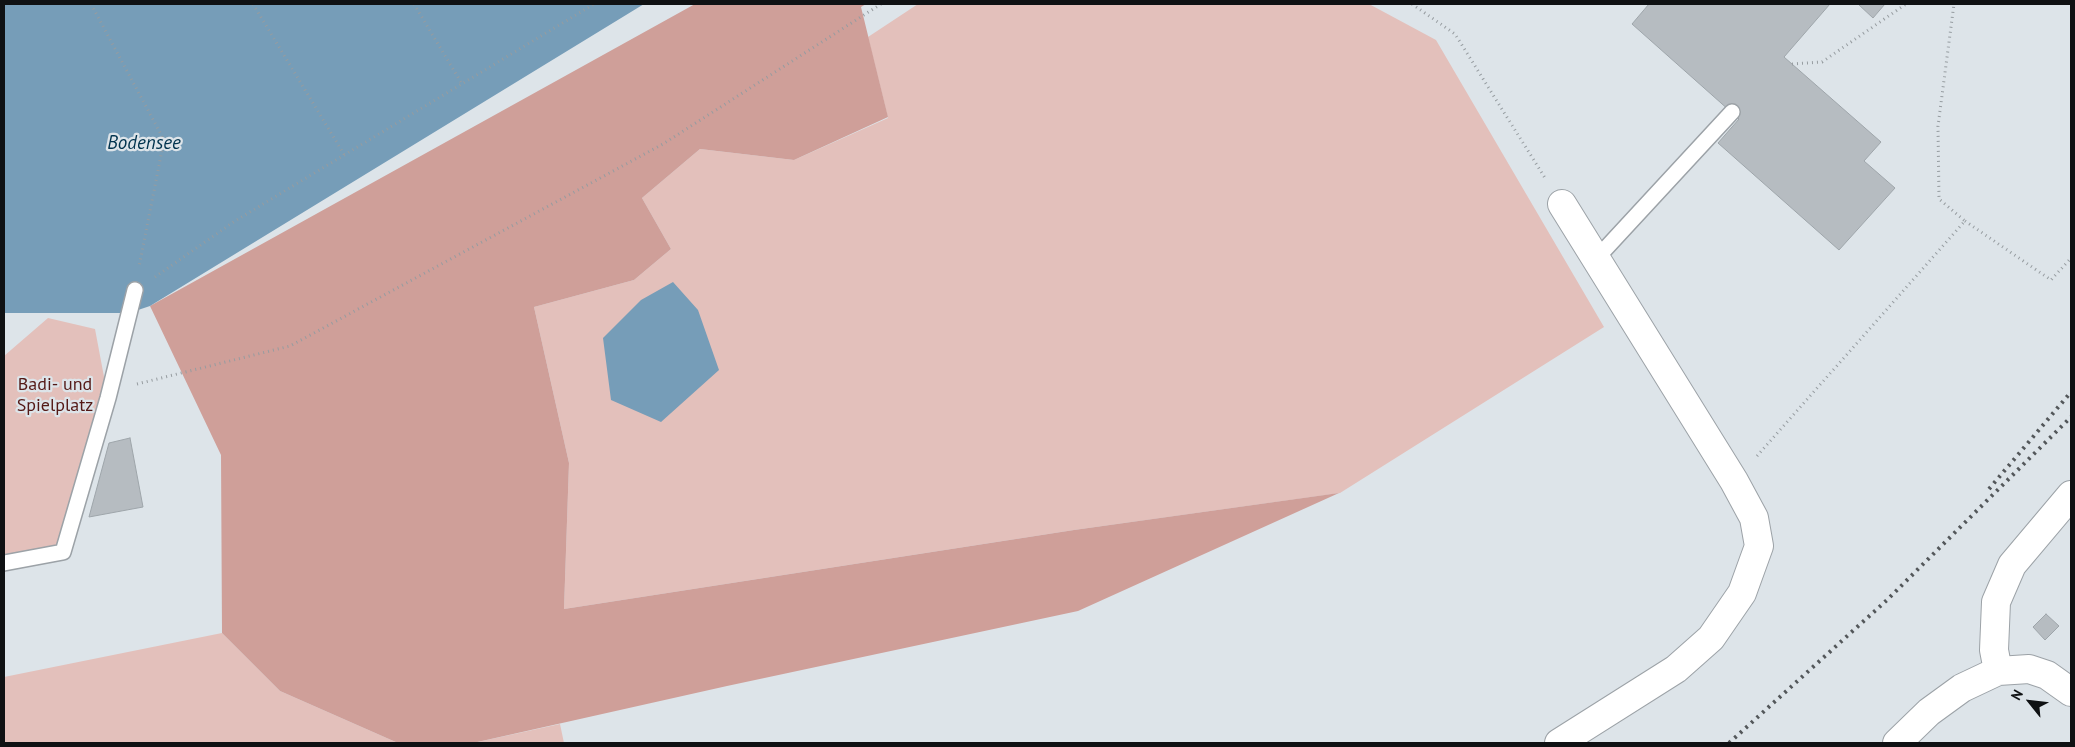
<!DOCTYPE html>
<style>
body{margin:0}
#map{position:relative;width:2075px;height:747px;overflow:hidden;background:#dde4e9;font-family:"PT Sans",sans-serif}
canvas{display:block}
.frame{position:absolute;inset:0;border:5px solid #0f1113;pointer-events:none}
.north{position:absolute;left:2005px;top:677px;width:50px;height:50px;-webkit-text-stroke:4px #dde4e9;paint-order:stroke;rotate:299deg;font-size:14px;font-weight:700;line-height:20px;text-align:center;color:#0f1113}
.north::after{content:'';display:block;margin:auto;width:18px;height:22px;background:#0f1113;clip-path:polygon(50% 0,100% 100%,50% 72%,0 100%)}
</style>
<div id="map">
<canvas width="2075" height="747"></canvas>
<div class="frame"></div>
<div class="north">N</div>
</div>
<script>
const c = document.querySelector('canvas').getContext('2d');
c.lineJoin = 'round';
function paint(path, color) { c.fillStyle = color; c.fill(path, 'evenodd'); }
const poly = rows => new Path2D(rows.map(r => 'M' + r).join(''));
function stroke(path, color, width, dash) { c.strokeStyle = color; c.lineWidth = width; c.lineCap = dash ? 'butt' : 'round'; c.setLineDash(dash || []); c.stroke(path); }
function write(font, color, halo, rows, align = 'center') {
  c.font = font + ' "PT Sans",sans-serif'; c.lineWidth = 4.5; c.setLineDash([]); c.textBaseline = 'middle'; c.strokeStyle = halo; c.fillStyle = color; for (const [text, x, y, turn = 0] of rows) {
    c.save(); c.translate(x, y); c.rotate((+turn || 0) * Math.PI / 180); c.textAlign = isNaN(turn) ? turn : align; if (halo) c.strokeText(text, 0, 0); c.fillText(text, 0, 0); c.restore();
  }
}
paint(poly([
 [918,4,1369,4,1436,40,1604,327,1340,493,1074,530,564,609,569,463,534,307,634,280,671,249,642,198,700,149,794,160,888,118,868,37],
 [48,318,95,329,108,398,63,552,4,572,4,356],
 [222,633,280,691,398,743,4,743,4,677],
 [560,724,564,743,473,743]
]), '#e3c0bb');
paint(poly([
 [695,4,866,4,861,7,888,117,794,160,700,149,642,198,671,249,634,280,534,307,569,463,564,609,1074,530,1339,493,1078,611,727,686,473,743,398,743,280,691,222,633,221,455,150,306]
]), '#cf9f99');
paint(poly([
 [4,4,644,4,150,306,129,313,4,313],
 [673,282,698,310,719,370,661,422,611,400,603,338,641,300]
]), '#769db8');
const building = poly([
 [1649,4,1830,4,1784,57,1881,142,1864,161,1895,188,1839,250,1718,143,1739,119,1632,24,1649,4],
 [1858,4,1885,4,1873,18,1858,4],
 [130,438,143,507,89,517,109,443,130,438],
 [2046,614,2059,626,2045,640,2033,627,2046,614]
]);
paint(building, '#b6bcc1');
stroke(building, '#9ea5aa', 1);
const service = poly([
 [1596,259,1732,112],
 [4,563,63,552,108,398,135,290]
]);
const minor = poly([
 [1998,671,1994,650,1996,602,2012,565,2071,495],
 [1559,743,1676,669,1711,638,1742,593,1759,546,1754,518,1734,481,1562,204],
 [1897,743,1929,712,1962,688,1998,671,2029,669,2047,675,2071,692]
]);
stroke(service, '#9ca2a7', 18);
stroke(minor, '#9ca2a7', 30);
stroke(poly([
 [91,4,164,140,139,267],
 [253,4,345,156],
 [414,4,462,84],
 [1412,4,1455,34,1545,178],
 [1792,64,1822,62,1906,4],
 [1965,221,2051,280,2071,258],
 [155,277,235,221,594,4],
 [137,384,290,346,663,144,881,4],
 [1757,456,1965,221,1939,199,1938,126,1954,4]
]), '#969ca0', 3, [1, 4]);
stroke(service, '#fff', 15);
stroke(minor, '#fff', 28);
stroke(poly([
 [1989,489,2071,392],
 [1729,743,1887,600,2071,417]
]), '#53575a', 4, [2.5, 5]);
write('18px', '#541916', '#dde4e9', [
 ["Badi- und",55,385],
 ["Spielplatz",55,406]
]);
write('italic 19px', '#00334e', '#dde4e9', [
 ["Bodensee",144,144]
]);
</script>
